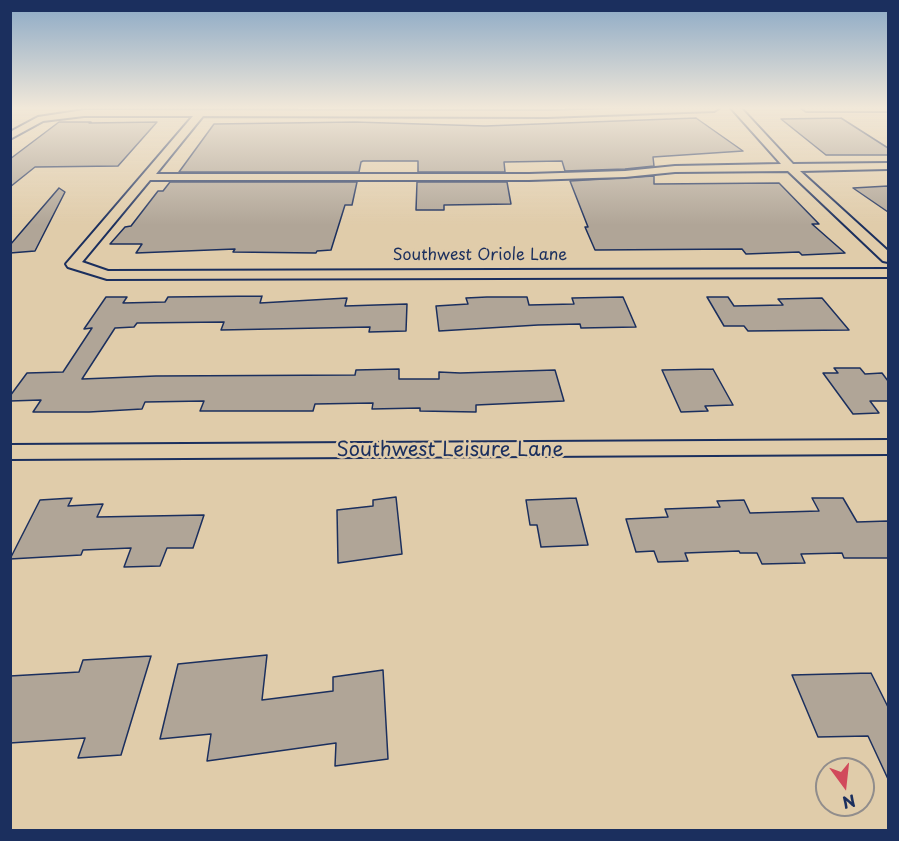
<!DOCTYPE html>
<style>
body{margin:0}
#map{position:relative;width:899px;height:841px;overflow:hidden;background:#e0ccaa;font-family:"Playpen Sans",sans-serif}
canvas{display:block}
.frame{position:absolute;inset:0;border:12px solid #1b2f5e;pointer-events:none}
.north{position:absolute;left:815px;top:757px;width:60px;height:60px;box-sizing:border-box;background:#e0ccaa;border:2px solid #918d8c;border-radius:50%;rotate:165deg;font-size:16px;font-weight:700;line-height:24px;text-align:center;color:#1b2f5e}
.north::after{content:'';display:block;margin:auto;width:21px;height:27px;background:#d1495b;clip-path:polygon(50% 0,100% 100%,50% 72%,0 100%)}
</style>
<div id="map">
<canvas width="899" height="841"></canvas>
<div class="frame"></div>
<div class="north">N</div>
</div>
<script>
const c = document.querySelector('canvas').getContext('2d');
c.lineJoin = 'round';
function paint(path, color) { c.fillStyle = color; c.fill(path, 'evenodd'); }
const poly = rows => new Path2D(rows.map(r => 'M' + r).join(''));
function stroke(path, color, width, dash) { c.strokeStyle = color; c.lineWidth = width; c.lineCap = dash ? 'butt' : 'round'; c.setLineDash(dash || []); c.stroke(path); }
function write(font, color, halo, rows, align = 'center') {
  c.font = font + ' "Playpen Sans",sans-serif'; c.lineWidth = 5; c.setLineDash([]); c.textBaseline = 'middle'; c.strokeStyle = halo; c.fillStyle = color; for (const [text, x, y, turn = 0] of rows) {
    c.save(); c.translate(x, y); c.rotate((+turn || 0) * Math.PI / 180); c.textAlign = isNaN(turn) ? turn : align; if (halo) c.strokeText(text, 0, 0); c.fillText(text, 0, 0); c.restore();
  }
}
const building = poly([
 [696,118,743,151,653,157,654,166,625,169,565,171,562,161,504,162,505,172,418,172,418,161,363,161,361,162,359,172,179,172,214,124,355,122,485,126,696,118],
 [841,118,888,148,888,155,826,155,781,119,841,118],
 [59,122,91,122,89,123,157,122,118,166,35,167,10,187,10,159,59,122],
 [654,176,654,184,779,183,819,224,812,224,845,253,802,255,799,252,746,254,742,249,595,250,585,227,588,227,570,181,654,176],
 [170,182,357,182,352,205,345,205,331,250,317,251,316,253,233,252,235,249,136,253,142,244,110,244,125,227,131,226,158,191,163,191,170,182],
 [417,182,507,182,511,204,444,205,444,210,416,210,417,182],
 [888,186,888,212,853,188,888,186],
 [59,188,65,192,35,251,10,253,10,245,59,188],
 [262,296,260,303,347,298,345,306,407,304,406,331,369,332,370,327,221,330,224,322,137,323,134,327,115,328,82,379,156,376,355,375,356,370,399,369,399,379,439,379,439,372,460,373,555,370,564,401,476,405,476,412,420,411,420,408,372,409,373,403,315,404,313,411,200,411,204,401,145,402,142,409,89,412,33,412,41,400,10,401,10,396,27,373,63,372,92,328,84,329,106,297,127,297,123,303,165,302,168,297,262,296],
 [487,297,527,297,529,305,574,304,572,298,623,297,636,327,581,328,580,324,538,325,439,331,436,306,468,304,466,298,487,297],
 [707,297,728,297,734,306,783,305,778,299,822,298,849,330,748,331,744,326,724,326,707,297],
 [834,368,860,368,865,374,882,373,888,381,888,401,870,401,879,413,853,414,823,373,838,373,834,368],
 [713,369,733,405,705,406,708,411,681,412,662,370,713,369],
 [396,497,402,554,338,563,337,510,373,506,373,500,396,497],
 [72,498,68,506,103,504,97,517,204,515,193,548,167,548,160,566,124,567,131,548,83,550,81,555,10,559,40,500,72,498],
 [576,498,588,545,541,547,537,525,530,525,526,500,576,498],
 [812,498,843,498,857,522,888,521,888,558,844,558,842,553,801,554,805,563,762,564,757,553,740,553,739,551,685,553,688,561,658,562,654,551,636,552,626,519,668,517,665,509,720,507,717,501,744,500,750,513,819,511,812,498],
 [267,655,262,700,333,691,333,677,383,670,388,759,335,766,336,743,207,761,211,734,160,739,178,664,267,655],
 [151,656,121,755,78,758,85,738,10,743,10,676,79,672,83,660,151,656],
 [871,673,888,707,888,779,868,736,818,737,792,675,871,673]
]);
paint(building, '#b0a597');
stroke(building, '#1b2f5e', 1.5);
const minor = poly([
 [647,108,719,108,714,111,547,117,203,116,156,174,529,174,625,171,675,166,781,164,731,108,741,108,793,164,888,163,888,169,800,171,888,251,888,262,883,261,788,171,675,172,625,177,529,180,150,180,82,262,108,271,888,269,888,277,107,279,68,267,66,264,193,116,84,116,43,121,10,139,10,132,38,117,84,110,547,111,647,108],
 [802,108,888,108,888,111,806,111,802,108],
 [888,440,888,454,10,459,10,445,888,440]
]);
stroke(minor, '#1b2f5e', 4);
paint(minor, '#e0ccaa');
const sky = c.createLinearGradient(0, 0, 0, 225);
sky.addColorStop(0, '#8aa8c5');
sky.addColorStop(0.48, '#f1e8d9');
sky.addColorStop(1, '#f1e8d900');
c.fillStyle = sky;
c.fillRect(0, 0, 899, 225);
write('16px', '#1b2f5e', '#e0ccaa', [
 ["Southwest Oriole Lane",480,256]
]);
write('20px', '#1b2f5e', '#e0ccaa', [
 ["Southwest Leisure Lane",450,450]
]);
</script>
